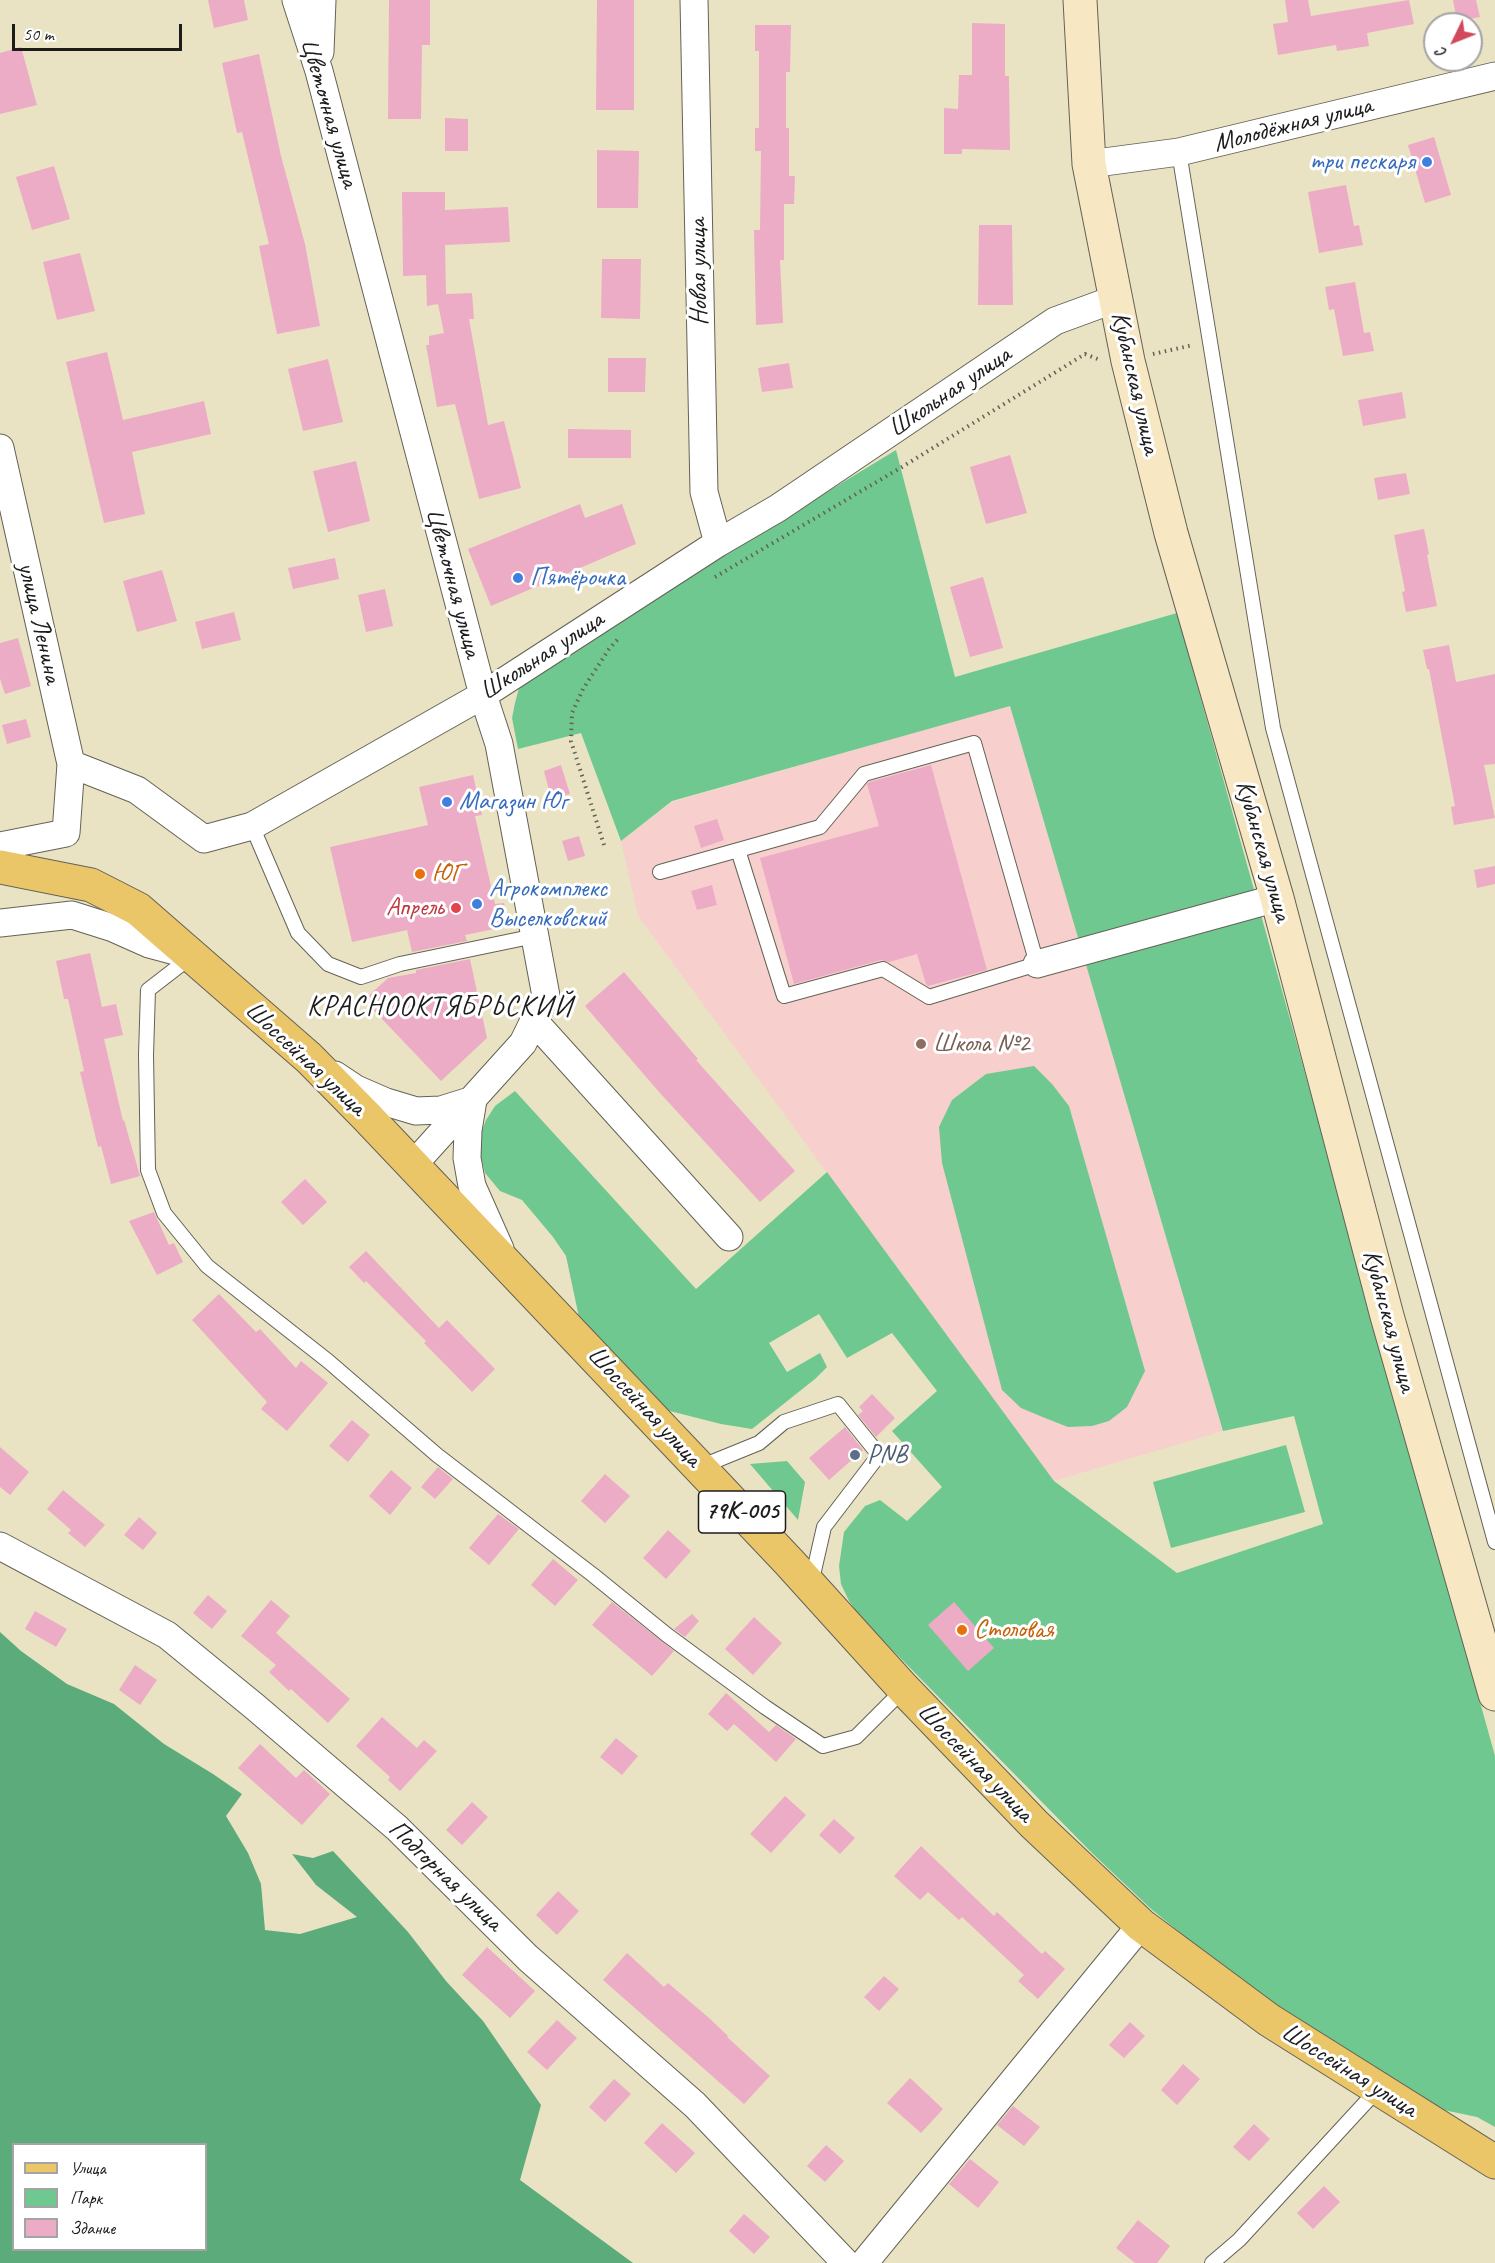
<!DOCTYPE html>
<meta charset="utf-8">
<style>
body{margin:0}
#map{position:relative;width:1495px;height:2263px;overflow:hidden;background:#e9e3c3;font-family:Caveat,sans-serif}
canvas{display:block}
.legend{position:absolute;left:12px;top:2143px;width:195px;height:108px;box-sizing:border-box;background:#fff;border:2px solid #a4a4a4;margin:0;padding:8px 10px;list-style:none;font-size:18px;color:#1c1c1c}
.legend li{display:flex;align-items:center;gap:12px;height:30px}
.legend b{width:30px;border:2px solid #a4a4a4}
.north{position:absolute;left:1423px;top:12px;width:60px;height:60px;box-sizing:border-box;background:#fff;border:2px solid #a4a4a4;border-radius:50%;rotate:227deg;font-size:16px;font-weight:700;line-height:24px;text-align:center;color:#1c1c1c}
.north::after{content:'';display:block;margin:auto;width:21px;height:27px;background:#d1495b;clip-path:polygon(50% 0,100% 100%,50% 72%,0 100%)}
.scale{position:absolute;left:12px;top:24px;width:170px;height:27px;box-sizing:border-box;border:3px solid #1c1c1c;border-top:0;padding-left:8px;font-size:18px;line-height:21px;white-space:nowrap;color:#1c1c1c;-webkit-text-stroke:4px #fff;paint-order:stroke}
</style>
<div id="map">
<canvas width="1495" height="2263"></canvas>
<ul class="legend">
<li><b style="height:8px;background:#ebc669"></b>Улица</li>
<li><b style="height:16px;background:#6fc88f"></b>Парк</li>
<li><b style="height:16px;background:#ecacc6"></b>Здание</li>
</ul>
<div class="north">С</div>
<div class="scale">50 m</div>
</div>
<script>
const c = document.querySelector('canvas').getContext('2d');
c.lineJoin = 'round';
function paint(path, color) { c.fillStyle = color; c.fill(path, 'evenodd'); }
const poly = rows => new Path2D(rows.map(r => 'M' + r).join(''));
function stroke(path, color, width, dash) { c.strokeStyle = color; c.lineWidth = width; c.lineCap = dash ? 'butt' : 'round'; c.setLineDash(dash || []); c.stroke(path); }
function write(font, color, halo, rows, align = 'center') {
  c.font = font + ' Caveat,sans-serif'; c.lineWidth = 6; c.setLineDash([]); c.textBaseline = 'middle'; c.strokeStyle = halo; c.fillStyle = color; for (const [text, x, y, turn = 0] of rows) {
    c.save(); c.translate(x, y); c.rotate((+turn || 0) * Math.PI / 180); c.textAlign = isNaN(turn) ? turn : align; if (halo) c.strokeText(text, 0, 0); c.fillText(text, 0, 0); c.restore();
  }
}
paint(poly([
 [1010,705,1223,1431,1054,1481,638,916,621,841,672,802]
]), '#f7d0cd');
paint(poly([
 [896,450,955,677,1177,613,1495,1756,1495,2127,1477,2117,1434,2108,1262,2000,1150,1908,1092,1853,862,1619,849,1601,841,1584,839,1566,844,1532,865,1506,880,1500,907,1521,942,1487,892,1431,937,1391,892,1333,847,1358,819,1314,769,1343,787,1372,820,1353,827,1367,815,1379,752,1429,721,1424,662,1409,580,1322,566,1256,553,1237,522,1200,500,1191,485,1173,479,1149,481,1133,486,1120,495,1106,515,1091,696,1289,827,1172,1054,1481,1177,1573,1323,1524,1294,1416,1223,1431,1010,706,672,801,621,841,581,733,518,749,512,718,515,703,519,688,529,673],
 [1034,1066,1052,1084,1069,1106,1145,1371,1127,1407,1109,1421,1092,1426,1068,1427,1045,1418,1021,1408,1002,1390,942,1163,939,1127,952,1100,986,1074],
 [1286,1445,1305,1512,1171,1548,1153,1482],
 [787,1461,805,1482,798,1520,750,1464]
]), '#6fc88f');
paint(poly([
 [0,1632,21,1651,67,1684,114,1704,164,1744,213,1774,242,1794,226,1816,248,1853,261,1884,265,1930,300,1934,357,1917,316,1885,292,1854,313,1858,333,1851,408,1932,446,1981,483,2021,541,2105,520,2180,633,2263,0,2263],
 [14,2144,206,2144,206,2250,14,2250]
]), '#5bac7a');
paint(poly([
 [208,0,244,0,248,20,214,28],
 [389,0,430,0,430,45,422,45,421,119,388,119],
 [597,0,634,0,634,110,596,110],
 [1285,0,1308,0,1311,16,1409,0,1414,24,1367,33,1369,46,1337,51,1336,45,1278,55,1273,24,1288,22],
 [1453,0,1476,0,1480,17,1457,21],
 [972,23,1005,24,1005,76,1009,76,1010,150,962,149,962,154,944,154,944,108,958,109,959,75,972,75],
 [755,25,791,25,790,72,786,72,786,128,789,128,789,176,795,176,794,204,784,204,784,260,780,260,783,323,756,325,754,230,760,230,761,151,755,151,755,128,759,128,759,51,755,51],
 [21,47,37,105,0,114,0,53],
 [259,54,281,156,305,244,320,326,277,334,259,246,269,244,242,132,237,133,222,63],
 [445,118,468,119,468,151,445,151],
 [1434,137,1451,195,1425,203,1408,145],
 [597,150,639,151,638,208,597,208],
 [54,166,70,219,32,230,16,177],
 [1346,185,1354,226,1359,225,1363,245,1319,253,1308,192],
 [402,192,445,192,445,210,508,207,510,242,445,245,446,294,472,293,474,319,469,319,488,425,504,421,521,488,479,499,455,404,437,407,426,345,429,345,429,336,444,333,438,304,427,306,426,275,403,276],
 [979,225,1012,225,1013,305,978,305],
 [80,253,95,311,57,320,43,262],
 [602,259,641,259,640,319,601,318],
 [1355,282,1364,333,1370,332,1374,351,1343,356,1334,309,1329,310,1325,287],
 [107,352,123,420,204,401,211,434,132,452,145,514,104,523,66,362],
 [608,358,646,358,645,392,608,392],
 [328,359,343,422,303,431,288,369],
 [789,363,793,388,762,392,758,368],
 [1402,392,1406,418,1363,426,1358,400],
 [568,429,631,430,631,458,568,458],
 [1010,455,1027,513,986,524,970,467],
 [356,461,370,521,328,532,313,471],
 [1406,473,1410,494,1378,500,1374,478],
 [580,504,585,518,622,504,636,544,491,606,468,549],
 [1424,529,1429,554,1427,555,1437,606,1406,612,1402,592,1405,591,1394,535],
 [335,558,339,579,293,589,288,568],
 [162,570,177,621,137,632,123,581],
 [983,577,1003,648,970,657,950,587],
 [385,589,393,626,366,632,358,595],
 [234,612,241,640,202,649,195,622],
 [18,638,31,686,5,694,0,679,0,643],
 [1449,645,1456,682,1495,674,1495,764,1484,765,1495,818,1454,825,1451,807,1455,806,1429,669,1427,669,1423,650],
 [26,719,31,737,7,744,2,725],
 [561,765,570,794,551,798,544,771],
 [931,765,987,970,928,986,926,984,917,954,889,962,881,960,794,984,760,858,879,826,867,784,869,782],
 [473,775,482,815,475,816,495,904,504,903,509,926,465,935,467,941,412,952,407,930,352,942,330,847,428,825,419,787],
 [717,819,724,840,701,848,694,826],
 [579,836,585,856,568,861,562,841],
 [1495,866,1495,884,1477,888,1474,870],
 [712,885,717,905,697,910,691,891],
 [90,953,102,1007,116,1004,123,1035,104,1039,123,1121,124,1120,140,1176,111,1184,101,1146,98,1147,80,1072,84,1071,68,999,64,999,56,961],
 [470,959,487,1038,441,1081,364,1000,388,978,416,973,416,970],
 [624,972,698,1059,696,1060,795,1171,760,1202,659,1092,585,1006],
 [305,1179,327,1202,303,1225,281,1202],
 [154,1212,169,1245,174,1243,183,1262,157,1275,129,1221],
 [366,1251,439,1328,447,1320,495,1369,472,1392,424,1343,426,1341,366,1281,364,1283,349,1267],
 [219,1294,256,1332,260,1329,296,1368,301,1361,328,1383,287,1431,261,1409,267,1402,192,1320],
 [872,1394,895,1418,876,1437,858,1415,863,1411,859,1407],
 [352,1420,370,1435,348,1462,329,1446],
 [845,1427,863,1450,829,1480,809,1458],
 [0,1447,29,1472,10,1495,0,1487],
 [438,1467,453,1479,435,1499,421,1487],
 [391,1470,412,1488,390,1515,369,1496],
 [605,1474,630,1496,605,1523,581,1501],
 [63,1490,105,1525,85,1547,68,1533,71,1530,47,1509],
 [498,1514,519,1529,489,1565,469,1548],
 [139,1517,157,1533,143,1550,124,1535],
 [668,1530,691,1551,666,1579,643,1558],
 [553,1559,578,1580,555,1606,531,1585],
 [208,1595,227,1611,212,1629,193,1613],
 [271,1600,290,1616,276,1633,350,1699,328,1723,291,1689,289,1691,269,1672,276,1665,241,1636],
 [612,1602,674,1651,652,1676,592,1625],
 [954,1602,994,1648,968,1671,928,1625],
 [35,1611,67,1629,56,1647,25,1629],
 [692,1614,699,1621,685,1637,674,1629],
 [754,1617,782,1643,753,1675,725,1649],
 [135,1665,157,1680,140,1705,119,1690],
 [726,1693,769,1732,776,1725,796,1739,776,1762,734,1724,727,1731,708,1714],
 [382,1717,417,1748,424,1740,437,1751,400,1791,388,1780,390,1777,356,1746],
 [616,1738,638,1756,622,1775,600,1757],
 [260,1744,296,1778,304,1770,330,1794,302,1825,238,1768],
 [785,1796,806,1815,771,1853,750,1834],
 [472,1802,488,1817,462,1845,446,1830],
 [834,1819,855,1838,840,1854,819,1835],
 [921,1846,994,1916,997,1912,1042,1954,1045,1951,1065,1969,1038,1999,1018,1981,1024,1975,962,1917,959,1920,928,1892,920,1900,894,1876],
 [558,1891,579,1911,557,1935,536,1915],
 [487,1947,535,1991,510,2018,462,1975],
 [627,1953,664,1987,668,1983,709,2018,728,2036,727,2037,770,2076,744,2104,603,1980],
 [884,1976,899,1989,879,2011,864,1997],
 [557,2020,577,2038,547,2070,527,2052],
 [1130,2022,1145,2036,1124,2058,1109,2045],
 [1183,2064,1200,2079,1177,2105,1161,2090],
 [910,2078,943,2109,921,2133,887,2103],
 [614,2079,631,2094,605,2122,589,2107],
 [1013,2106,1040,2127,1024,2146,997,2125],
 [662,2123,695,2153,676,2173,644,2143],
 [1254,2124,1270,2139,1249,2161,1233,2147],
 [826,2145,844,2161,825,2182,807,2166],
 [970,2159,999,2182,978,2208,949,2184],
 [1324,2186,1340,2202,1313,2229,1297,2213],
 [744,2214,770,2237,754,2254,729,2231],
 [1138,2220,1170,2246,1157,2263,1135,2263,1116,2248]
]), '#ecacc6');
const service = poly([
 [1179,152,1273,728,1495,1542],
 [252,826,298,933,328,964,361,977,400,964,535,936],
 [660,872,820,827,864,774,974,743,1037,964,929,997,883,969,784,996,738,850],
 [192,956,148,990,146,1055,148,1170,164,1213,207,1266,328,1361,437,1455,593,1575,667,1635,765,1707,823,1746,856,1737,904,1689],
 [700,1467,759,1443,784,1422,838,1404,879,1455,824,1527,811,1584],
 [1212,2263,1239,2240,1378,2089]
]);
const minor = poly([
 [296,0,319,71,483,695,499,744,546,996,523,1043,413,1165],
 [694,0,704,492,718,543],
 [320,52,322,0],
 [1089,164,1179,152,1495,76],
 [0,448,71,764],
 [0,846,66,833,71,764,137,790,204,839,252,826,483,695,718,543,778,508,1055,321,1115,299],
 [0,923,72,915,113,928,149,944,190,955],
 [1037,964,1277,898],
 [534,1021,729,1237],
 [335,1075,356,1089,386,1102,416,1111,441,1110,473,1100,468,1130,467,1158,472,1186,500,1249],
 [0,1546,167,1635,254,1706,397,1828,528,1958,695,2105,846,2263],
 [864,2263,1141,1925]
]);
const secondary = poly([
 [1080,0,1089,164,1128,361,1171,533,1277,898,1387,1316,1495,1694]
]);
const primary = poly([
 [0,867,91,885,138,909,309,1058,366,1116,789,1562,904,1689,1034,1824,1141,1925,1269,2020,1495,2162]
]);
stroke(service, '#646256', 16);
stroke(minor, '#646256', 29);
stroke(secondary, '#646256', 35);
stroke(primary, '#646256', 35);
stroke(poly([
 [1153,354,1193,345],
 [715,577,902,467,1085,354,1100,360],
 [604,845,571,741,572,713,583,689,609,649,620,637]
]), '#646256', 4, [1.5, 4.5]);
stroke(service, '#fff', 14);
stroke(minor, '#fff', 27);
stroke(secondary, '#f7e8c3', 33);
stroke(primary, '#ebc669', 33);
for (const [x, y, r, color] of [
 [1427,162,6,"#3f7fe0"],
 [518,578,6,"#3f7fe0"],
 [447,802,6,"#3f7fe0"],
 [420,874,6,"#e8710a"],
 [477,904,6,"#3f7fe0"],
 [456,908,6,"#e0444e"],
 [921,1044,6,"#8d6e63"],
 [855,1455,6,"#5c6f8a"],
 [962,1630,6,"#e8710a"]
]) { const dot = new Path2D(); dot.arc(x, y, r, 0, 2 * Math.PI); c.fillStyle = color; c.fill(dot); stroke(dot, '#fff', 2); }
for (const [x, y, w] of [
 [742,1512,87]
]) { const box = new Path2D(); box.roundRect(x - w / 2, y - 21, w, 42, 4.5); c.fillStyle = '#fff'; c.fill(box); stroke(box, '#1c1c1c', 1.5); }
write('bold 24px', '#1c1c1c', null, [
 ["79К-005",742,1512]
]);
write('26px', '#1c1c1c', '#fff', [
 ["Цветочная улица",329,113,74],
 ["Молодёжная улица",1293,125,-14],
 ["Новая улица",699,272,-91],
 ["Кубанская улица",1135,383,77],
 ["Школьная улица",950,392,-34],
 ["Цветочная улица",453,583,75],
 ["улица Ленина",39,623,77],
 ["Школьная улица",542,656,-33],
 ["Кубанская улица",1263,851,74],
 ["Шоссейная улица",305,1059,43],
 ["Кубанская улица",1389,1321,75],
 ["Шоссейная улица",644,1407,47],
 ["Шоссейная улица",975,1763,46],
 ["Подгорная улица",445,1876,44],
 ["Шоссейная улица",1349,2071,32]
]);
write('26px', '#366cbe', '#fff', [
 ["три пескаря",1415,162,"right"],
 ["Пятёрочка",530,578],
 ["Магазин Юг",459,802],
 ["Агрокомплекс",489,889],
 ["Выселковский",489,919]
], 'left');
write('26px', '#c56008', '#fff', [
 ["ЮГ",432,874],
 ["Столовая",974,1630]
], 'left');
write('26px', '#be3a42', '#fff', [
 ["Апрель",444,908]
], 'right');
write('26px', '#785e54', '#fff', [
 ["Школа №2",933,1044]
], 'left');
write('26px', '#4e5e75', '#fff', [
 ["PNB",867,1455]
], 'left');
c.letterSpacing = '1.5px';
write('28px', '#1c1c1c', '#fff', [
 ["КРАСНООКТЯБРЬСКИЙ",440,1008]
]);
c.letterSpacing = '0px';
</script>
